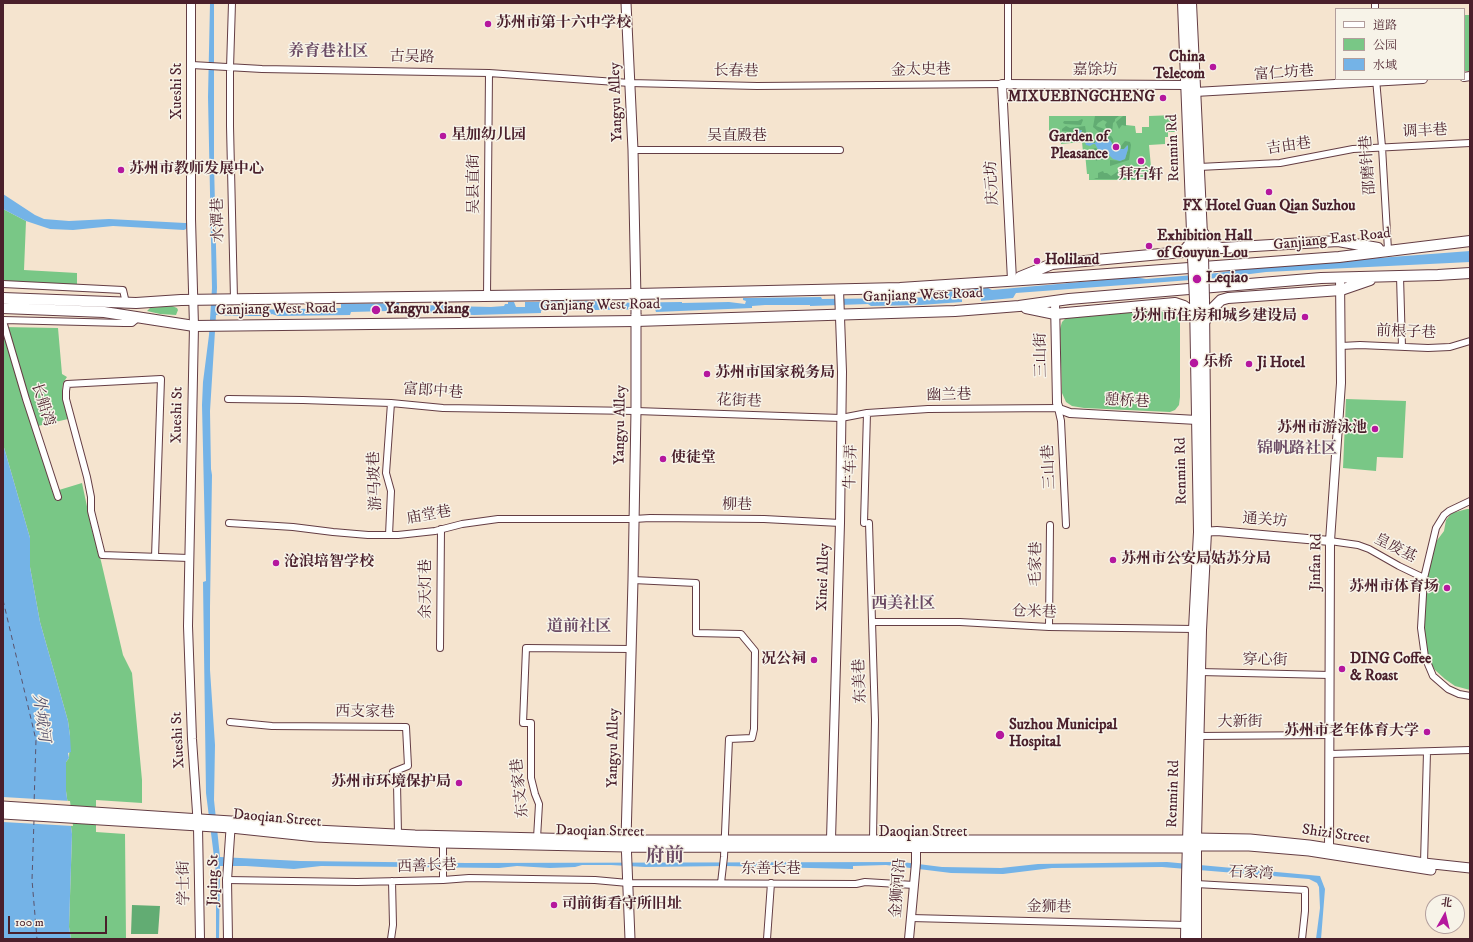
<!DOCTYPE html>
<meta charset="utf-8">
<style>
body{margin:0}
#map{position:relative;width:1473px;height:942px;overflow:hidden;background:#f5e4cf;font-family:"IM FELL DW Pica","Noto Serif SC",serif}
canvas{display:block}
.frame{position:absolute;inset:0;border:4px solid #4a1f2b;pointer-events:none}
.legend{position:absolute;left:1335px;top:8px;width:130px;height:72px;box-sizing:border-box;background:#f7f3e8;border:1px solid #b29e9c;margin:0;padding:5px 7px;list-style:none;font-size:12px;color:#4a1f2b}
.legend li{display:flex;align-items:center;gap:8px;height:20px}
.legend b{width:20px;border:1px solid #b29e9c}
.north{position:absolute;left:1425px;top:894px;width:40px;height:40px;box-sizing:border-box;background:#f7f3e8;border:1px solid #b29e9c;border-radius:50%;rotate:8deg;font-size:11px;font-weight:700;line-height:16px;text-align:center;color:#4a1f2b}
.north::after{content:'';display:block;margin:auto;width:14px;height:18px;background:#b5179e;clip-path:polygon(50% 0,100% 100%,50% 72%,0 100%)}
.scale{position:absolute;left:8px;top:916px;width:99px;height:18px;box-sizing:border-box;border:2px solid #4a1f2b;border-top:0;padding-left:5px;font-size:12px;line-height:14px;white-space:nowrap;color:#4a1f2b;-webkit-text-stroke:3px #f7f3e8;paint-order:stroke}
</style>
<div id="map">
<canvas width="1473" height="942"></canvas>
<div class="frame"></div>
<ul class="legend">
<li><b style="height:5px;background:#fff"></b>道路</li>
<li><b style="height:11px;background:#79c786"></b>公园</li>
<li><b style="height:11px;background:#74b3e7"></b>水域</li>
</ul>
<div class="north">北</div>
<div class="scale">100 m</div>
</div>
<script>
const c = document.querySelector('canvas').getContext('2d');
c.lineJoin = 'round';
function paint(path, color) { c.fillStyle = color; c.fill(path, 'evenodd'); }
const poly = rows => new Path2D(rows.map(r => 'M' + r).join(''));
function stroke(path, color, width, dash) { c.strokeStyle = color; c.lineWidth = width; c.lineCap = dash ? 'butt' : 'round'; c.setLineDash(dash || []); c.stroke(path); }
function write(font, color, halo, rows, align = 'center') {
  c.font = font + ' "IM FELL DW Pica","Noto Serif SC",serif'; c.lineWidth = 3; c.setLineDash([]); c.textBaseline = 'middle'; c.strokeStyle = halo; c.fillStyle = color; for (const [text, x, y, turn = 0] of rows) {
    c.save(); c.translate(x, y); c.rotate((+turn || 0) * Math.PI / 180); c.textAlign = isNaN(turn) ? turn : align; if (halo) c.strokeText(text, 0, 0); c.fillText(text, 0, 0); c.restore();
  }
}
paint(poly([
 [1464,15,1470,15,1470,71,1464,71],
 [1175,115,1176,132,1168,132,1168,137,1165,137,1165,144,1149,145,1151,167,1151,180,1089,180,1089,174,1087,174,1085,153,1083,152,1082,142,1061,144,1061,139,1049,140,1049,116,1126,116,1126,125,1135,126,1136,133,1142,133,1142,127,1149,127,1149,116],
 [3,209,26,221,24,270,77,273,77,288,3,286],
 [172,306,177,308,178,310,176,315,160,314,147,311,150,308],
 [1162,310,1171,311,1177,315,1180,321,1180,397,1179,405,1175,410,1170,412,1084,408,1072,406,1066,402,1062,393,1060,329,1062,322,1066,318,1072,316],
 [3,327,58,328,62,374,67,377,63,383,62,394,68,419,38,426,59,490,82,483,92,530,101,561,123,655,132,673,142,780,142,803,96,800,96,832,125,834,126,939,71,939,69,927,72,834,66,791,66,762,69,758,70,736,68,721,40,622,30,567,30,538,3,444],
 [1346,399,1406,401,1403,458,1377,457,1376,471,1343,468],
 [1467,509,1470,509,1470,690,1455,686,1445,679,1435,670,1426,655,1423,645,1425,573,1435,543,1444,531,1446,520,1452,513]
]), '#79c786');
paint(poly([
 [1095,116,1119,116,1115,119,1115,121,1113,123,1112,133,1099,132,1093,127],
 [1103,120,1107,122,1105,125,1107,130,1096,126,1098,123],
 [1123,116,1126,116,1126,126,1122,125,1119,129,1116,122],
 [1082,119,1083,120,1081,125,1065,124,1063,123,1064,121,1078,121],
 [1066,126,1070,128,1085,126,1088,142,1094,141,1100,133,1111,136,1113,139,1114,147,1113,149,1112,148,1111,141,1103,135,1098,137,1095,143,1087,143,1081,133,1082,130,1076,132,1062,131,1062,129],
 [1125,141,1130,142,1131,145,1129,160,1110,166,1110,160,1120,161,1125,159,1128,149,1127,145,1124,149,1116,149,1117,146,1121,146],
 [1096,148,1098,150,1095,153,1098,155,1097,161,1094,159,1094,155,1090,155,1089,153,1092,149],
 [1120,166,1131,166,1132,169,1138,168,1139,169,1135,174,1135,176,1139,175,1141,177,1145,178,1148,176,1148,170,1150,168,1150,179,1094,179,1096,178,1098,178,1098,173,1103,171,1104,173,1107,173,1111,176,1120,170,1134,176,1134,174,1133,174,1129,171,1122,169],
 [132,905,160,906,158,934,131,934]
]), '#62ac73');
paint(poly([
 [210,3,214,3,214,164,217,288,216,306,217,306,217,311,228,311,229,307,245,307,245,310,341,308,341,304,399,303,399,306,448,305,448,306,491,307,504,306,505,304,508,304,508,302,514,302,516,307,525,307,525,302,602,301,602,303,682,302,682,303,729,302,745,304,746,301,743,300,743,298,821,297,822,299,910,298,944,296,944,292,988,288,992,290,1135,277,1146,279,1218,273,1248,268,1470,251,1470,262,1266,272,1218,278,1016,293,1013,298,981,301,981,298,962,298,962,302,920,305,871,306,868,304,810,306,810,305,765,305,752,306,752,308,656,312,655,309,595,310,584,308,546,308,545,311,541,311,541,313,474,315,388,311,351,312,350,315,278,316,272,314,267,316,238,316,216,315,210,411,211,469,212,475,210,606,210,670,215,745,214,800,220,857,300,861,467,863,902,862,942,867,1001,868,1038,864,1167,862,1320,876,1325,889,1321,939,1316,939,1320,908,1319,887,1317,883,1309,879,1162,867,1052,868,1003,874,951,873,886,865,853,866,853,869,726,866,645,867,611,865,582,865,575,867,550,868,517,866,499,868,321,866,294,869,246,866,220,866,219,939,216,939,216,873,206,793,203,582,206,581,202,405,203,382,209,335,212,288,208,97],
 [1082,130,1081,133,1087,143,1095,143,1098,137,1102,135,1110,140,1112,143,1112,148,1114,149,1124,149,1128,145,1128,149,1125,159,1120,161,1113,159,1109,155,1109,153,1099,151,1095,144,1093,144,1090,146,1086,145,1085,142,1081,139,1070,138,1066,140,1067,137,1075,137,1075,132],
 [3,194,35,215,44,219,69,221,109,219,185,223,187,223,186,229,184,230,113,226,73,230,50,229,26,221,3,209],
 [3,444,30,538,30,567,40,622,68,721,70,736,71,752,68,753,69,758,66,762,66,791,72,834,69,927,71,939,3,939]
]), '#74b3e7');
paint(poly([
 [3,797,70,801,73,826,3,822]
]), '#f5e4cf');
stroke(poly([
 [3,600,36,740,34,805],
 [34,820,32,880,37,939]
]), '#59536d', 1, [5, 4]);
const minor = poly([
 [232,3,230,68,230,126,234,299],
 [1008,3,1008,84],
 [1375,3,1375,9],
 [192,65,262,69,489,73,630,83,757,86,1002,84],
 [1376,79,1382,147,1388,250],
 [633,150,840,150],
 [1199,167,1280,163,1353,149,1470,143],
 [1400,276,1402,347],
 [3,284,123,290,126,303],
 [487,296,489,73],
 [3,320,124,323,132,323,139,317],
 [3,321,26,399,58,497],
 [1341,346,1360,345,1428,348,1450,347,1470,341],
 [228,399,303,400,391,403,443,408,636,411,841,418,867,413,928,409,1058,408,1061,421,1066,525],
 [1470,501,1449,511,1444,515,1436,528,1424,578,1421,628,1425,657,1433,676,1448,689,1459,694,1470,696],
 [229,523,293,527,333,532,368,535,398,535,435,531,462,524,498,519,634,519,650,518,764,519,840,523],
 [864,523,867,413],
 [869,523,875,720,873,839],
 [389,535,391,491,386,473,391,403],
 [1330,541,1358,545,1369,549,1399,566,1424,578],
 [155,557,161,379,67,384,66,391,66,399,87,477,91,497,91,511,102,555,189,558],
 [633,580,696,583,696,633,741,634,755,651,754,729,752,738,729,739,724,857,721,883],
 [872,622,960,622,1049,627,1194,629],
 [1049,627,1050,525],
 [440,648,441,529],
 [1200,672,1330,675],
 [230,722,272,726,406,727,408,766,393,772,397,783,398,834],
 [1199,736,1330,735],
 [1330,754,1470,750],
 [537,838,539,804,535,794,531,778,531,723,523,723,526,648,630,649],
 [443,843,443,880],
 [1424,863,1427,752],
 [227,880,357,882,443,880,469,878,595,880,628,883,856,884,865,882,914,885],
 [1196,884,1305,890,1305,911,1302,939],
 [911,918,1186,925],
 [391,939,393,925,392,881],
 [767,939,771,883]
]);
const tertiary = poly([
 [191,3,191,219,194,326,188,626,192,739,198,827,200,939],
 [1464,77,1470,76],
 [1195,92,1423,79],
 [1012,280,1002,84,1187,85],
 [1055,302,1057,403,1059,409,1070,413,1197,420],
 [1201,532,1217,531,1330,541],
 [831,839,840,523,842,372,839,290],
 [1329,853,1330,541,1341,383,1340,277],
 [228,939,227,880,231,822],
 [909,939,916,863,916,842]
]);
const secondary = poly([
 [626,3,633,150,636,299],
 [3,806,231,821,316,830,415,835,626,840,1188,840,1196,838,1250,839,1309,845,1424,863,1470,868],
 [3,814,231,828,316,837,443,843,626,847,1188,848,1197,846,1249,846,1309,851,1431,870],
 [630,939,626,840,633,580,636,411,636,315]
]);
const primary = poly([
 [1183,3,1193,257],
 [1191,3,1203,256],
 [1202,231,1210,243,1221,248,1338,241,1378,248],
 [1020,277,1052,264,1183,252,1189,245,1192,237],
 [3,298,136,303,181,300,636,294,900,288,1053,278,1339,257,1470,241],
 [3,308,104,312,194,326,636,321,955,311,1019,306,1069,299,1321,278,1438,275,1470,273],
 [1026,308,1055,314,1175,303,1184,306,1188,309,1192,313,1195,320],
 [1205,321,1209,312,1221,300,1228,298,1341,290,1370,280],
 [1186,939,1187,877,1194,629,1199,532,1195,300],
 [1196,939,1196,838,1201,630,1206,532,1204,300]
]);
stroke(minor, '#643d44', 8);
stroke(tertiary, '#643d44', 10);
stroke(secondary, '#643d44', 11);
stroke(primary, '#643d44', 12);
stroke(minor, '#fff', 6);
stroke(tertiary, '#fff', 8);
stroke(secondary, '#fff', 9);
stroke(primary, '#fff', 10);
const secondaryBridge = poly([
 [636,299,636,314]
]);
const primaryBridge = poly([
 [1203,256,1204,300],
 [1193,257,1195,300]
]);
stroke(secondaryBridge, '#643d44', 11, []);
stroke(primaryBridge, '#643d44', 12, []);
stroke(secondaryBridge, '#fff', 9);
stroke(primaryBridge, '#fff', 10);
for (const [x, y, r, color] of [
 [488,24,4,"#b5179e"],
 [1213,67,4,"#b5179e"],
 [1163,98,4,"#b5179e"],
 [443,136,4,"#b5179e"],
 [1116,147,4,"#b5179e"],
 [1141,161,4,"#b5179e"],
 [121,170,4,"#b5179e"],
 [1269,192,4,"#b5179e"],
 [1149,246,4,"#b5179e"],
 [1037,261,4,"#b5179e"],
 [1197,279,5,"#b5179e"],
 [376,310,5,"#b5179e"],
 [1305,317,4,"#b5179e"],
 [1194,363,5,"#b5179e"],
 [1249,364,4,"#b5179e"],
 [707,374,4,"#b5179e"],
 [1375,429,4,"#b5179e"],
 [663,459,4,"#b5179e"],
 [1113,560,4,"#b5179e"],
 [276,563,4,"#b5179e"],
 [1447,588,4,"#b5179e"],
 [814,660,4,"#b5179e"],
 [1342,669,4,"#b5179e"],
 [1427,732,4,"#b5179e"],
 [1000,735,5,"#b5179e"],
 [459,783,4,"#b5179e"],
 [554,905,4,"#b5179e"]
]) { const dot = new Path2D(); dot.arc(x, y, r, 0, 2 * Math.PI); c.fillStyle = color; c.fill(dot); stroke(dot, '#f7f3e8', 1.5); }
write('bold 15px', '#4a1f2b', '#f7f3e8', [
 ["苏州市第十六中学校",496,24],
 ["China",1205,58,"right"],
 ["Telecom",1205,75,"right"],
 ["MIXUEBINGCHENG",1155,98,"right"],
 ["星加幼儿园",451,136],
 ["Garden of",1108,138,"right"],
 ["Pleasance",1108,155,"right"],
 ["苏州市教师发展中心",129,170],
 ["拜石轩",1141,176,"center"],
 ["FX Hotel Guan Qian Suzhou",1269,207,"center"],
 ["Exhibition Hall",1157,237],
 ["of Gouyun Lou",1157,254],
 ["Holiland",1045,261],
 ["Leqiao",1206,279],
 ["Yangyu Xiang",385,310],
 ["苏州市住房和城乡建设局",1297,317,"right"],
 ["乐桥",1203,363],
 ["Ji Hotel",1257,364],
 ["苏州市国家税务局",715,374],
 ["苏州市游泳池",1367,429,"right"],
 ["使徒堂",671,459],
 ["苏州市公安局姑苏分局",1121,560],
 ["沧浪培智学校",284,563],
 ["苏州市体育场",1439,588,"right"],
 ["况公祠",806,660,"right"],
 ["DING Coffee",1350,660],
 ["& Roast",1350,677],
 ["Suzhou Municipal",1009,726],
 ["Hospital",1009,743],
 ["苏州市老年体育大学",1419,732,"right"],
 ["苏州市环境保护局",451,783,"right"],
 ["司前街看守所旧址",562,905]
], 'left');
write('15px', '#4a1f2b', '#f7f3e8', [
 ["古吴路",412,58,2],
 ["金太史巷",921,71,-1],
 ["嘉馀坊",1095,71],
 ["长春巷",736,72,1],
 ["富仁坊巷",1284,74,-4],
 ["Xueshi St",178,91,-90],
 ["Yangyu Alley",617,102,-92],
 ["调丰巷",1425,132,-3],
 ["吴直殿巷",737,137],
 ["吉由巷",1289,147,-8],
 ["Renmin Rd",1174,148,-92],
 ["邵磨针巷",1369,165,-94],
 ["庆元坊",993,183,-93],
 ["吴县直街",475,184,-90],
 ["水潭巷",219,220,-91],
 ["Ganjiang East Road",1332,240,-6],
 ["Ganjiang West Road",923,296,-2],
 ["Ganjiang West Road",600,306,-1],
 ["Ganjiang West Road",276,310,-1],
 ["前根子巷",1406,333,2],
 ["三山街",1042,355,-91],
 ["富郎中巷",433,392,4],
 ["幽兰巷",949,396,-1],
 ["花街巷",739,402,2],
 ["憩桥巷",1127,402,3],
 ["长船湾",42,405,72],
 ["Xueshi St",178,415,-89],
 ["Yangyu Alley",621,425,-89],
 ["牛车弄",852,467,-88],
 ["三山巷",1050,467,-93],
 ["Renmin Rd",1182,471,-91],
 ["游马坡巷",376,481,-92],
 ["柳巷",737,506,1],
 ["庙堂巷",429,516,-10],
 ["通关坊",1265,521,4],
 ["皇废基",1395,549,27],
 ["Jinfan Rd",1317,562,-89],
 ["毛家巷",1037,564,-89],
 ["Xinei Alley",824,577,-88],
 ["余天灯巷",427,589,-90],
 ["仓米巷",1034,613,2],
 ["穿心街",1265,661,1],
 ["东美巷",861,681,-92],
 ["西支家巷",365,713,1],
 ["大新街",1240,723],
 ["Xueshi St",179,740,-93],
 ["Yangyu Alley",614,748,-89],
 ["东支家巷",521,788,-96],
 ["Renmin Rd",1174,794,-88],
 ["Daoqian Street",277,819,5],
 ["Daoqian Street",600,832,1],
 ["Daoqian Street",923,833],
 ["Shizi Street",1336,835,8],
 ["西善长巷",427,867,-2],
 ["东善长巷",771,870],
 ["石家湾",1251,874,3],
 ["Jiqing St",214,880,-89],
 ["学士街",185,883,-91],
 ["金狮河沿",899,888,-86],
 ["金狮巷",1049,908,1]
]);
write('bold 16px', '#6b4b64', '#f7f3e8', [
 ["养育巷社区",328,53],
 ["锦帆路社区",1297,450],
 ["西美社区",903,605],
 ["道前社区",579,628]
]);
write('italic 16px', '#59536d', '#f7f3e8', [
 ["外城河",40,718,83]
]);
write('bold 19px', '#6b4b64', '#f7f3e8', [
 ["府前",665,857]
]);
</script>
